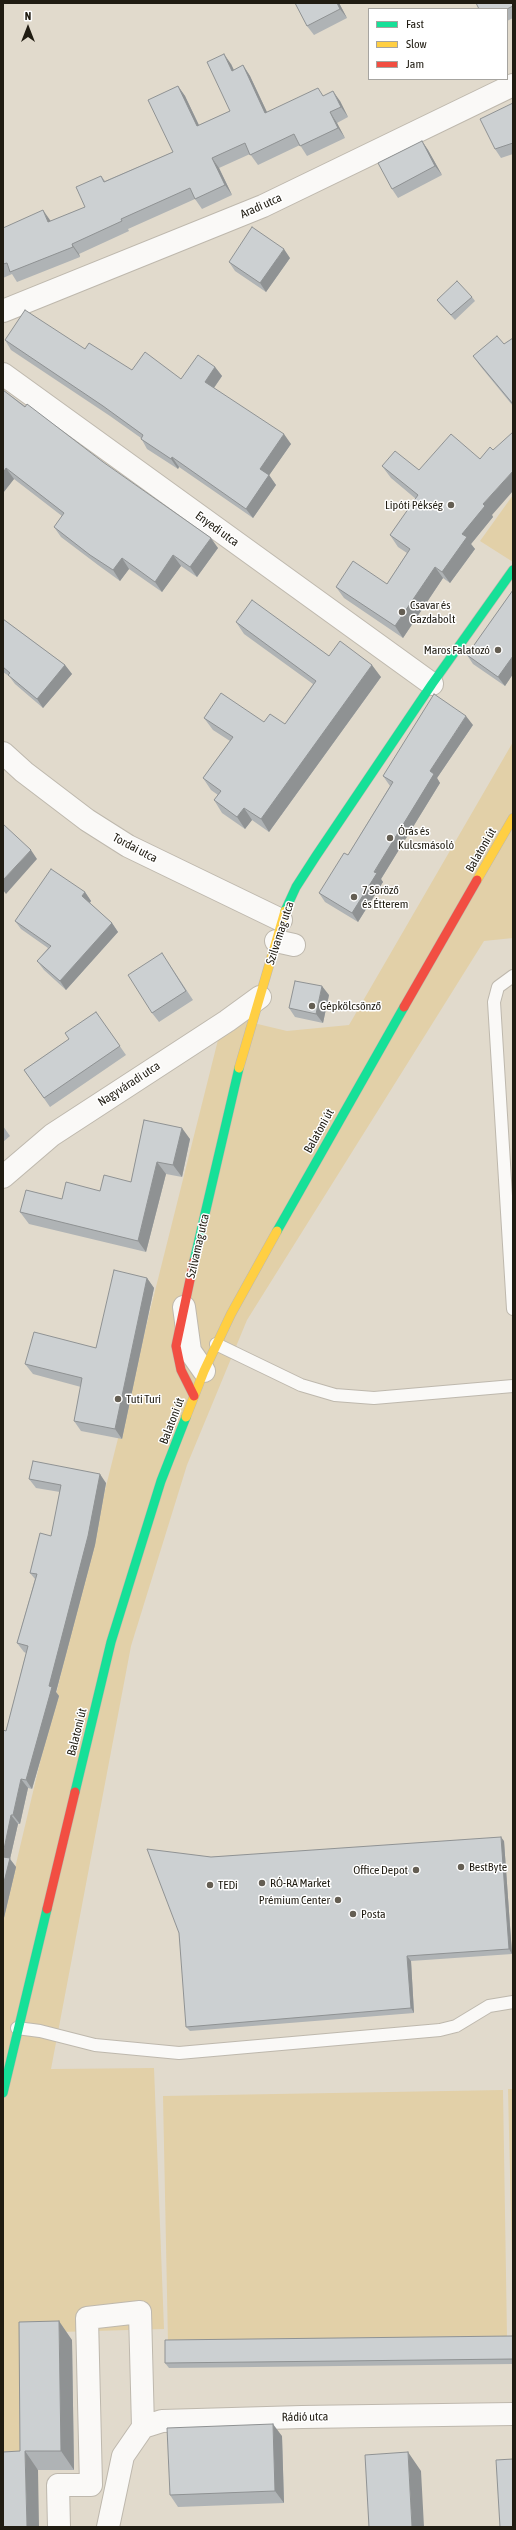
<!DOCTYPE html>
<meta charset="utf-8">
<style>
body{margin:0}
#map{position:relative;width:516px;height:2530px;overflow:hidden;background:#e1dacc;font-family:"Asap Condensed",sans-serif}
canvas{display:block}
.frame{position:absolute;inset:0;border:4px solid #201c12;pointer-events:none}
.legend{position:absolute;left:368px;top:8px;width:140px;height:72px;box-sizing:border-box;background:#fff;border:1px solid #a6a4a0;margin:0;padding:5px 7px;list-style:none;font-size:12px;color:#201c12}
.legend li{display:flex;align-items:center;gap:8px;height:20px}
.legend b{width:20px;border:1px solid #a6a4a0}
.north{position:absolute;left:8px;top:8px;width:40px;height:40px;-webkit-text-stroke:3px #fff;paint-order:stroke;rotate:0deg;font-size:11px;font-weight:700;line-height:16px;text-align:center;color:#201c12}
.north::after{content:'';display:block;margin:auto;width:14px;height:18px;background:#201c12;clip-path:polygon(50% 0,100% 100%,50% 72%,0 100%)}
</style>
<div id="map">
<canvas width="516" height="2530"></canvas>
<div class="frame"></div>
<ul class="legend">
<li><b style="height:5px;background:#16e098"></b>Fast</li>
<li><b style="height:5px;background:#ffcf43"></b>Slow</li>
<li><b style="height:5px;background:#f24e42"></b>Jam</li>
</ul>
<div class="north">N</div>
</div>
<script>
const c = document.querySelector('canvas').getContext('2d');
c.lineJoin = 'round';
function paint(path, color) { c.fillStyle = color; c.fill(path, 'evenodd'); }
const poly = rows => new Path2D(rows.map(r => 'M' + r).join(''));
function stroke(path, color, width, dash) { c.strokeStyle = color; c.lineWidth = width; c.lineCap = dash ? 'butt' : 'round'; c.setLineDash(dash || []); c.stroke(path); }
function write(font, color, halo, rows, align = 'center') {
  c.font = font + ' "Asap Condensed",sans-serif'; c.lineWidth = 3; c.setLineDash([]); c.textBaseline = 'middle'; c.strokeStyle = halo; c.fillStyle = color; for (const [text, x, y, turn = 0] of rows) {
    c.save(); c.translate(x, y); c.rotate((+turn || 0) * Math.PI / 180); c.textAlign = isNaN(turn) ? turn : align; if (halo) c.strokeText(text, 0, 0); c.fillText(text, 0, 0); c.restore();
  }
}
paint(poly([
 [513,495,513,562,480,541],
 [513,742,513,938,484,941,247,1320,187,1465,131,1646,51,2069,154,2068,164,2329,25,2333,26,2463,3,2464,3,1919,92,1542,224,1016,287,1031,349,1025],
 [508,2089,513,2089,513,2302],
 [503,2090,507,2336,168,2343,163,2096]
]), '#e2d0a8');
const lane = poly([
 [513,976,498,987,494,1002,513,1309],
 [216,1344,301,1385,335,1395,374,1398,513,1386],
 [17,2028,40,2031,95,2045,179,2053,440,2030,456,2026,489,2006,513,2002]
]);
const street = poly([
 [3,311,263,206,513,85],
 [3,374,432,684],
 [3,753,24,772,87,820,128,846,281,920],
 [276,941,294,945],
 [3,1177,52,1135,227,1021,260,997],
 [184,1307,190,1351,204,1371],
 [59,2527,58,2485,91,2485,87,2318,140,2312,143,2427],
 [108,2527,123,2456,143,2427,162,2421,302,2417,513,2414]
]);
const fast = poly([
 [285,911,296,887,316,856,432,684,513,570],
 [277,1231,404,1007],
 [194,1261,239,1068],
 [75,1792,111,1642,161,1481,186,1417],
 [3,2093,47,1909]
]);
const slow = poly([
 [477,880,513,818],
 [239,1068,285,911],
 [186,1417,204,1371,231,1314,277,1231]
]);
const jam = poly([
 [404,1007,477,880],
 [194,1396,181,1370,176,1346,194,1261],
 [47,1909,75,1792]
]);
stroke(lane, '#beb8ad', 14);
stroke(street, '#beb8ad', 24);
stroke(fast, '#beb8ad', 10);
stroke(slow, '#beb8ad', 10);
stroke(jam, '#beb8ad', 10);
stroke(lane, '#faf9f7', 12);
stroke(street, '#faf9f7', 22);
stroke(fast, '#16e098', 9);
stroke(slow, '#ffcf43', 9);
stroke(jam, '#f24e42', 9);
paint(poly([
 [295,3,339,3,347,18,314,35,307,26],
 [513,3,513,18,507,21,507,9],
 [231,64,234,70,243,65,250,76,267,112,324,96,340,101,348,117,337,123,345,138,307,156,300,145,258,165,250,154,219,168,232,195,202,209,195,199,128,229,129,231,79,254,80,257,17,282,12,274,3,278,3,228,50,220,51,221,85,207,101,176,105,181,173,152,178,86,185,96,199,125,230,111],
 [513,103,513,154,501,158,495,149],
 [422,141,428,150,442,175,398,198,392,189],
 [290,258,266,292,235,271,229,262],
 [472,297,475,301,455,320,441,305,437,300],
 [513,338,513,406,481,367,473,356,504,344],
 [5,340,85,349,132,370,181,379,215,367,222,376,214,388,291,444,269,475,276,485,253,518,179,467,178,469,147,449,141,438,110,416,11,350],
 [3,390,103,462,218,548,197,577,181,566,162,592,129,569,120,581,98,565,61,537,54,527,62,516,14,479,3,493],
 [382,466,419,470,492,515,493,517,471,544,475,549,450,583,443,578,403,638,344,598,336,587,387,584,407,553,398,547,390,535,416,499,391,478],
 [513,590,513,674,505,686,473,664,467,655],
 [3,619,65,665,72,674,43,708,15,684,9,676,3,672],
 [236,622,329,656,381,677,269,832,252,820,245,829,222,813,214,800,218,795,211,790,203,778,230,741,213,730,204,718,285,724,313,684,244,634],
 [473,725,437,778,440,783,381,879,383,882,358,922,325,902,319,893,348,855,390,786,383,776],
 [85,892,91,901,90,903,112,923,118,932,66,990,44,970,37,961,48,948,21,929,15,921],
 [168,962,193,1000,159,1022,152,1013],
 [329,995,323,1023,295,1017,289,1008],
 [96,1012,126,1055,50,1107,24,1070,69,1039],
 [144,1120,190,1139,182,1177,166,1174,146,1252,29,1224,20,1212,100,1191,131,1182],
 [3,1126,10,1136,3,1142],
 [147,1278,154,1288,122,1439,81,1431,74,1421,81,1387,33,1374,25,1364,96,1348],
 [29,1479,106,1483,95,1545,56,1692,59,1696,32,1789,28,1788,20,1824,18,1824,10,1859,16,1867,3,1922,6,1731,26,1653,24,1652,17,1643,35,1579,30,1573,51,1536,60,1492,36,1488],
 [504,1841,512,1954,411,1961,414,2013,190,2031,186,2027,211,1857],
 [513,2336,513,2364,169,2368,165,2363],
 [72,2340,74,2470,38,2470,20,2451],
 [282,2436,284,2503,178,2507,170,2495]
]), '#afb3b5');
paint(poly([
 [337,3,339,3,347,18,340,9],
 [224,54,231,64,239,81,232,71],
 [243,65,250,76,272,123,265,113],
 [178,86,185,96,204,136,197,126],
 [333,91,340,101,348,117,341,107],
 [330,112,337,123,345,138,338,128],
 [422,141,428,150,442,175,435,166],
 [212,158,219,168,232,195,225,185],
 [43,210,50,220,55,232,48,222],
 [72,244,79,254,80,257,73,247],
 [284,249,290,258,266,292,260,283],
 [215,367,222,376,211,392,205,382],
 [284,434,291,444,268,477,269,475,276,485,253,518,246,509,260,469],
 [172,457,179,467,178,469,171,459],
 [6,468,14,479,3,493,3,473],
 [513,471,513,491,492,515,493,517,471,544,475,549,450,583,442,572,462,534,483,504],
 [211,538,218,548,197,577,190,567],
 [173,555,181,566,162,592,155,582],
 [122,558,129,569,120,581,113,570],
 [435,567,443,578,403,638,395,626],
 [513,656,513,674,505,686,498,677],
 [65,665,72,674,43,708,37,699],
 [372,665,381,677,269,832,261,819],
 [466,716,473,725,437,778,440,783,381,879,383,882,358,922,352,913,430,771],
 [244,808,252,820,245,829,237,817],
 [31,850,37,859,6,894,3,890,3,880],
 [85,892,91,901,88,905,82,896],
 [112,923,118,932,66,990,60,981],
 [322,986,329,995,323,1023,316,1014],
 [182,1128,190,1139,182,1177,173,1165],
 [157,1162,166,1174,146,1252,138,1241],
 [147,1278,154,1288,122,1439,115,1429],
 [100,1474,106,1483,95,1545,56,1692,59,1696,32,1789,26,1780],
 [21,1779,28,1788,20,1824,13,1815],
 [11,1815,18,1824,10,1859,16,1867,3,1922,3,1854],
 [501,1837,504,1841,512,1954,509,1949],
 [407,1956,411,1961,414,2013,411,2008],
 [59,2321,72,2340,74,2470,61,2451],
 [273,2424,282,2436,284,2503,275,2491],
 [25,2451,38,2470,39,2527,27,2527],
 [408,2452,421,2471,424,2527,412,2527]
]), '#8f9293');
const building = poly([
 [295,3,337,3,340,9,307,26,295,3],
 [476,3,513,3,513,6,507,9,479,9,476,3],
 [224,54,232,71,243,65,265,113,318,88,323,96,333,91,341,107,330,112,338,128,300,146,294,134,250,155,245,143,212,158,225,185,195,199,190,188,121,219,122,221,72,244,73,247,10,272,7,263,3,264,3,228,43,210,48,222,85,207,76,187,101,176,104,182,173,152,148,100,178,86,197,126,230,111,207,62,224,54],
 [513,103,513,143,495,149,480,119,513,103],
 [422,141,435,166,392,189,378,163,422,141],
 [252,227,284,249,260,283,229,262,252,227],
 [457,281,472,297,451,315,437,300,457,281],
 [25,310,85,349,89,343,132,370,145,352,181,379,198,355,215,367,205,382,284,434,260,469,269,475,246,509,172,457,171,459,141,439,143,435,103,406,5,340,25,310],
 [497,336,504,344,513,338,513,404,473,356,497,336],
 [3,390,25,407,27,404,103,462,211,538,190,567,173,555,155,582,122,558,113,570,90,555,54,527,64,513,6,468,3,473,3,390],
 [513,432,513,471,483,504,485,506,462,534,467,537,442,572,435,567,395,626,336,587,353,561,387,584,410,549,390,535,418,495,382,466,395,451,419,470,451,434,480,459,490,447,493,450,513,432],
 [513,590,513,656,498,677,467,655,513,590],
 [252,600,329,656,340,641,372,665,261,819,244,808,237,817,214,800,221,791,203,778,233,737,204,718,221,693,264,722,270,714,285,724,316,681,236,622,252,600],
 [3,619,65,665,37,699,8,675,10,673,3,667,3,619],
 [434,694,466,716,430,771,434,774,374,872,377,873,352,913,319,893,344,853,348,855,393,782,383,776,434,694],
 [3,824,31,850,3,880,3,824],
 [51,869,85,892,82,896,112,923,60,981,37,961,51,946,15,921,51,869],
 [162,953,186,991,152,1013,128,975,162,953],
 [295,981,322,986,316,1014,289,1008,295,981],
 [96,1012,120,1046,44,1098,24,1070,69,1039,65,1033,96,1012],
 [144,1120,182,1128,173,1165,157,1162,138,1241,20,1212,26,1190,62,1199,66,1182,100,1191,104,1175,131,1182,144,1120],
 [114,1270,147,1278,115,1429,74,1421,82,1378,25,1364,34,1332,96,1348,114,1270],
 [33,1461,100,1474,88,1536,49,1686,52,1687,26,1780,21,1779,13,1815,11,1815,3,1854,3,1730,6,1731,28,1646,17,1643,37,1574,30,1573,40,1533,51,1536,61,1485,29,1479,33,1461],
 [501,1837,509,1949,407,1956,411,2008,186,2027,179,1933,147,1849,211,1857,501,1837],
 [3,1857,10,1858,3,1886,3,1857],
 [59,2321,61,2451,25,2451,27,2527,3,2527,3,2452,20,2451,19,2322,59,2321],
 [513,2336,513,2359,165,2363,165,2340,513,2336],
 [273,2424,275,2491,170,2495,167,2428,273,2424],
 [408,2452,412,2527,369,2527,365,2455,408,2452],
 [513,2459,513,2527,500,2527,496,2460,513,2459]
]);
paint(building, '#ccd0d2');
stroke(building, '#8f9293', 1);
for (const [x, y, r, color] of [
 [451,505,4,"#645e53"],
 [402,612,4,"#645e53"],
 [498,650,4,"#645e53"],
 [390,838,4,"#645e53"],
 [354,897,4,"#645e53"],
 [312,1006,4,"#645e53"],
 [118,1399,4,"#645e53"],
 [461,1867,4,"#645e53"],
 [416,1870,4,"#645e53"],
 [262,1883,4,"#645e53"],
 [210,1885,4,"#645e53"],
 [338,1900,4,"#645e53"],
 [353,1914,4,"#645e53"]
]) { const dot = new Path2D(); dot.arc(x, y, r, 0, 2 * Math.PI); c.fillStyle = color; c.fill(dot); stroke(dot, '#fff', 1.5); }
write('12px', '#201c12', '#fff', [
 ["Aradi utca",261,206,-24],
 ["Enyedi utca",217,529,36],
 ["Tordai utca",135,848,28],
 ["Balatoni út",481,850,-60],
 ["Szilvamag utca",280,933,-72],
 ["Nagyváradi utca",129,1084,-33],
 ["Balatoni út",319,1131,-61],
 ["Szilvamag utca",198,1246,-77],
 ["Balatoni út",172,1421,-69],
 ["Balatoni út",77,1732,-76],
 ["Rádió utca",305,2417,-1]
]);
write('12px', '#201c12', '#fff', [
 ["Lipóti Pékség",443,505,"right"],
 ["Csavar és",410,605],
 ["Gazdabolt",410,619],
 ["Maros Falatozó",490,650,"right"],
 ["Órás és",398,831],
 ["Kulcsmásoló",398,845],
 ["7 Söröző",362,890],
 ["és Étterem",362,904],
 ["Gépkölcsönző",320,1006],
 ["Tuti Turi",126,1399],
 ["BestByte",469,1867],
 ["Office Depot",408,1870,"right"],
 ["RÓ-RA Market",270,1883],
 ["TEDi",218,1885],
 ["Prémium Center",330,1900,"right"],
 ["Posta",361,1914]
], 'left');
</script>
